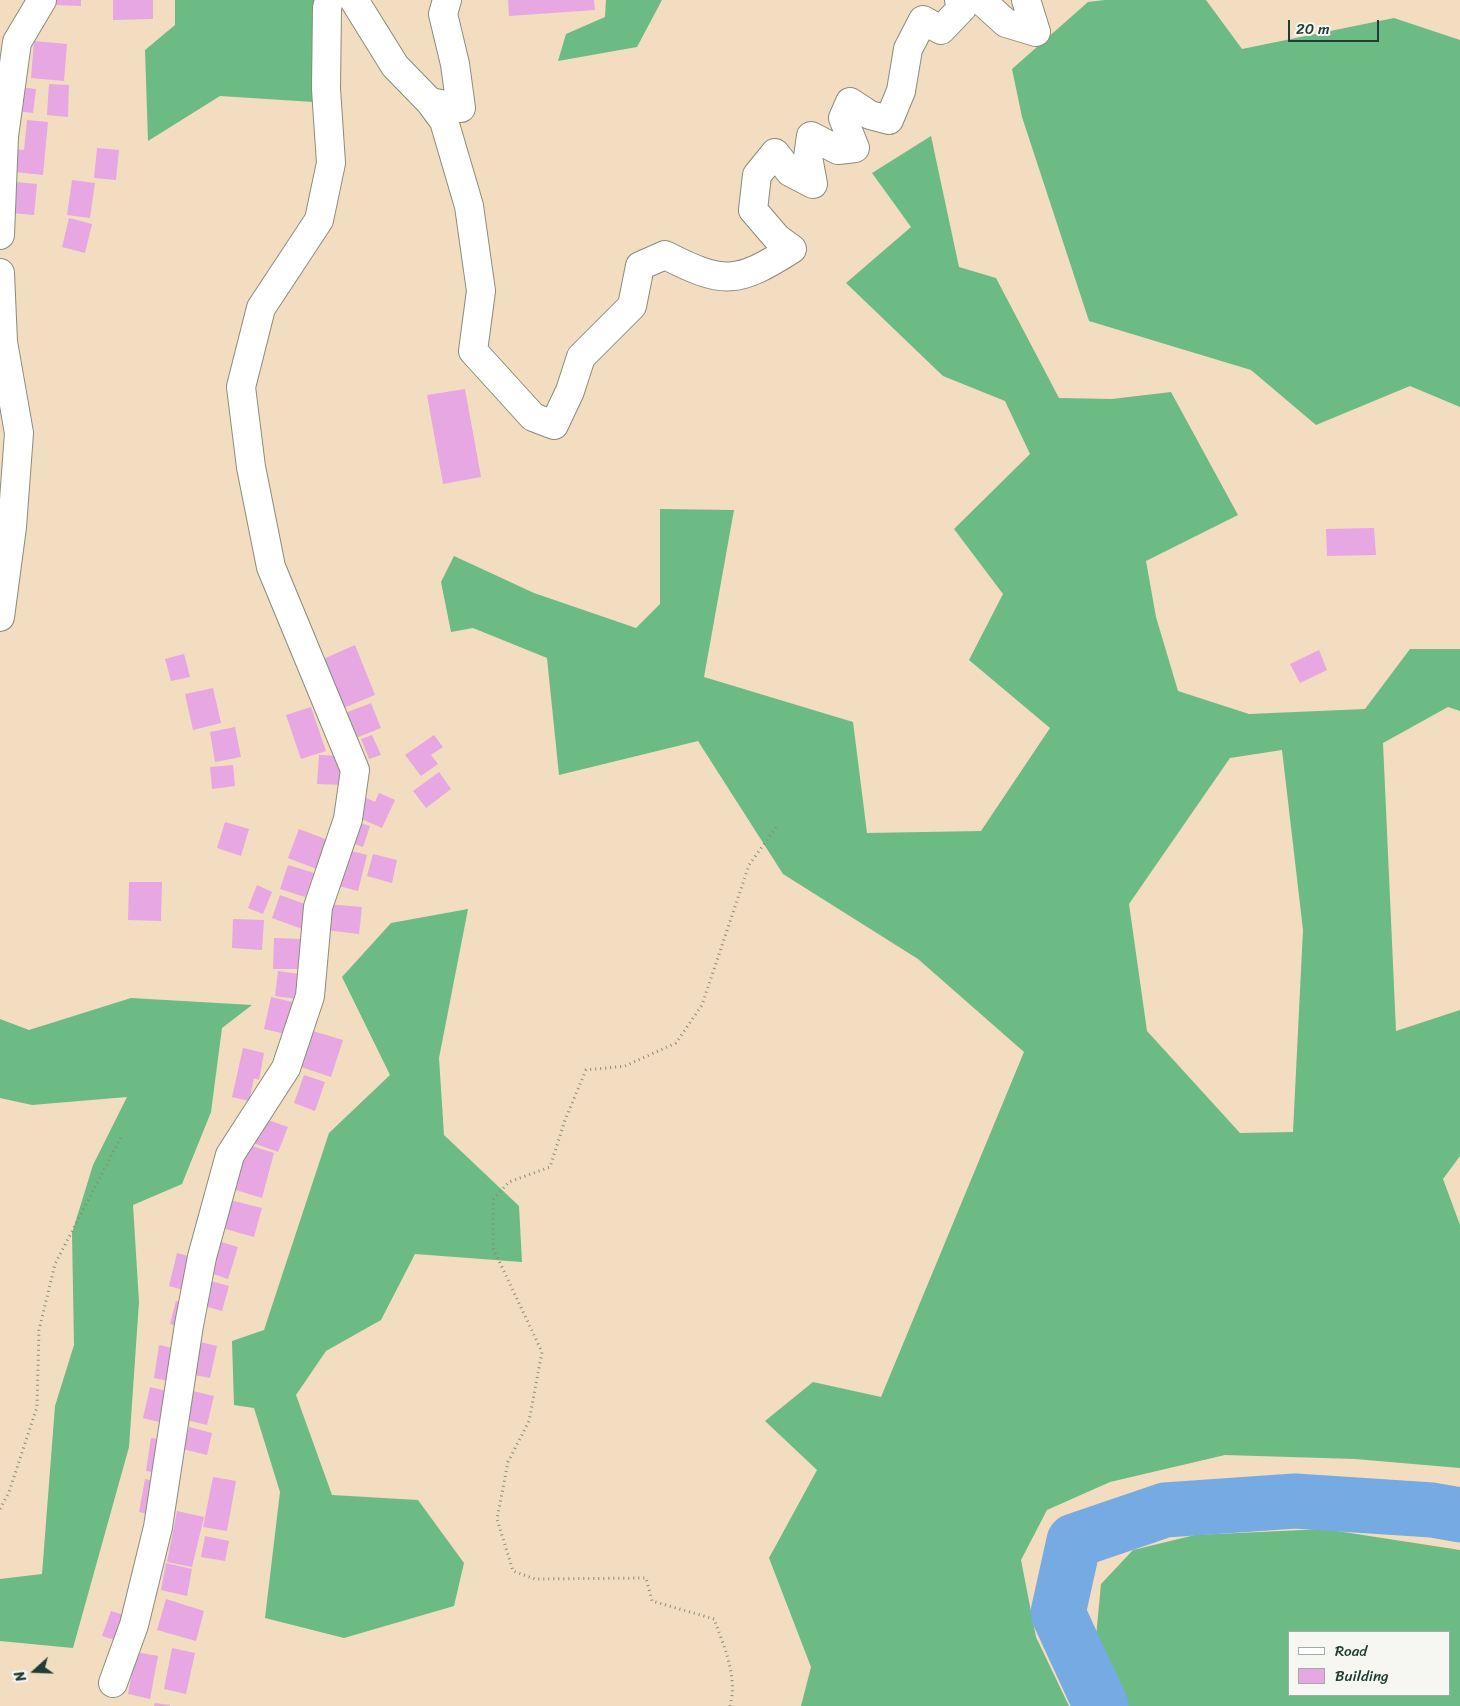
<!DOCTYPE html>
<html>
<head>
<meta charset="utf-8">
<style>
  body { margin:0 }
  #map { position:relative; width:1460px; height:1706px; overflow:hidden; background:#f2ddc0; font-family:Sriracha,sans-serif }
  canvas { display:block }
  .legend { position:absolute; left:1288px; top:1631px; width:162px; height:65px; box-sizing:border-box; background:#f6f6f2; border:1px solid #a0aca6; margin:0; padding:6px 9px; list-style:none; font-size:15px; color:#1f3d34 }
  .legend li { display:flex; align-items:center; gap:10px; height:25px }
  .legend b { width:25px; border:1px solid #a0aca6 }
  .north { position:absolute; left:10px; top:1646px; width:50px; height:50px; -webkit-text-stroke:4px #f6f6f2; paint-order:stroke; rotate:250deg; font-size:14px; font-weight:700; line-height:20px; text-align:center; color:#1f3d34 }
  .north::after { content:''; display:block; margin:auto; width:18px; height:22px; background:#1f3d34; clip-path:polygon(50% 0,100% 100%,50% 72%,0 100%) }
  .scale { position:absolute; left:1288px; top:20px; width:91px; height:22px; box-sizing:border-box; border:2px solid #1f3d34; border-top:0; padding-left:6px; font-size:15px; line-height:18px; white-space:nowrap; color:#1f3d34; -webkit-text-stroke:4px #f6f6f2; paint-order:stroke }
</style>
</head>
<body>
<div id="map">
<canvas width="1460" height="1706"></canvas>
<ul class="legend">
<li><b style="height:6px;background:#fff"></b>Road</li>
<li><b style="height:14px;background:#e6a7e3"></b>Building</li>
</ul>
<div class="north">N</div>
<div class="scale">20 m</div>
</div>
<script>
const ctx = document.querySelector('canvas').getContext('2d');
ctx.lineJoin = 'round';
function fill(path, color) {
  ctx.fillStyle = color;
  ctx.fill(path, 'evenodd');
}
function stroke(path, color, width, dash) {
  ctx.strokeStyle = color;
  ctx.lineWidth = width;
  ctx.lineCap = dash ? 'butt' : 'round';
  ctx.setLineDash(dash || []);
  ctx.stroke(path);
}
fill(new Path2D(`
  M 175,0 L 316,0 L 313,102 L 220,96 L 148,141 L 145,50 L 175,25 Z
  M 606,0 L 662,0 L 637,47 L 558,61 L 566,34 L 605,17 Z
  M 1105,0 L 1206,0 L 1242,49 L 1394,18 L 1460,40 L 1460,407 L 1410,386 L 1316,425 L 1251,370 L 1089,321 L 1022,117 L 1012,69 L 1088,2 Z
  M 931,136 L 959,267 L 996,278 L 1059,398 L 1112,399 L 1171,392 L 1238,515 L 1146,561 L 1156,617 L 1178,691 L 1249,714 L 1365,709 L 1410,649 L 1460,649 L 1460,711 L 1448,707 L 1383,743 L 1396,1031 L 1460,1010 L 1460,1156 L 1443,1179 L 1460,1225 L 1460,1468 L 1355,1459 L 1225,1455 L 1110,1482 L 1047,1510 L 1021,1560 L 1036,1637 L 1069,1706 L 801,1706 L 811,1667 L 769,1558 L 817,1470 L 765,1421 L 813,1382 L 881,1397 L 1024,1052 L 918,959 L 783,874 L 698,741 L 559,775 L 547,658 L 473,628 L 451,632 L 441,582 L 454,556 L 534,593 L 636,628 L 660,604 L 660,509 L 734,510 L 704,677 L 853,722 L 867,833 L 981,831 L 1050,728 L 969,660 L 1003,594 L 954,529 L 1030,454 L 1005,401 L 943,376 L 846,283 L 911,227 L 872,173 ZM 1282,750 L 1303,930 L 1293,1132 L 1240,1133 L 1147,1031 L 1129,904 L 1230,758 Z
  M 468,909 L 439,1058 L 444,1135 L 519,1206 L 522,1262 L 415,1254 L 381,1320 L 326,1351 L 296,1395 L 332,1495 L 418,1500 L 464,1563 L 454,1606 L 344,1638 L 265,1618 L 280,1492 L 254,1408 L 234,1405 L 232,1341 L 264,1330 L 329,1133 L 390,1075 L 342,977 L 391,923 Z
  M 131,998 L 252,1005 L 222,1028 L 211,1112 L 182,1184 L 133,1205 L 139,1302 L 129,1447 L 73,1648 L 0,1641 L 0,1579 L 42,1574 L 55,1406 L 74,1345 L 72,1233 L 93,1165 L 127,1097 L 32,1105 L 0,1098 L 0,1019 L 29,1030 Z
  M 1324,1529 L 1460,1550 L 1460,1706 L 1128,1706 L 1095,1647 L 1101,1584 L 1133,1550 L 1195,1535 ZM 1289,1632 L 1449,1632 L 1449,1695 L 1289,1695 Z`), '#6cba84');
stroke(new Path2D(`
  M 1101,1706 L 1058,1613 L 1074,1541 L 1165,1510 L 1295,1501 L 1432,1510 L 1460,1515`), '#76aae3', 55);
fill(new Path2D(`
  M 55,0 L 81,0 L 81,6 L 55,5 Z
  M 113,0 L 153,0 L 153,19 L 113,20 Z
  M 508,0 L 594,0 L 595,10 L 509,16 Z
  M 34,41 L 67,44 L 64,81 L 31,78 Z
  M 49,84 L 69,85 L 68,117 L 47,115 Z
  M 19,87 L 36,89 L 33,113 L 17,111 Z
  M 27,120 L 48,122 L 43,175 L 14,172 L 16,149 L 24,150 Z
  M 97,148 L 119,150 L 116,180 L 94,178 Z
  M 72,180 L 95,183 L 90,218 L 67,215 Z
  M 16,182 L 37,184 L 34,215 L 12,213 Z
  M 69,218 L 92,224 L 85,253 L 62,247 Z
  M 465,389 L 481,477 L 443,484 L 427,395 Z
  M 1374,528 L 1376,555 L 1327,556 L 1326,529 Z
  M 355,645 L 375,695 L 341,709 L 321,660 Z
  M 1319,650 L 1327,670 L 1300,683 L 1290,664 Z
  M 184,654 L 190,677 L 171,681 L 165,659 Z
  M 213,688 L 221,723 L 193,730 L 185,694 Z
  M 371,703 L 381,728 L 351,740 L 340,715 Z
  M 311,707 L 326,751 L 301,759 L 286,715 Z
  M 235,727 L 241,757 L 215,762 L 210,732 Z
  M 372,735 L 381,755 L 369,759 L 361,739 Z
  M 434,735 L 443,747 L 431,755 L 438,764 L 421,776 L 405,755 Z
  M 319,755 L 345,756 L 344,785 L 317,784 Z
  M 233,765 L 235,786 L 212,789 L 210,767 Z
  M 439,772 L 451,789 L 426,808 L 413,791 Z
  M 379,793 L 395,800 L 382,828 L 355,816 L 364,797 L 375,802 Z
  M 353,821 L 370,826 L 363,847 L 346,841 Z
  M 225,822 L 249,829 L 241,856 L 217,848 Z
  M 299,829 L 333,842 L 322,871 L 288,858 Z
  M 344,849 L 367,855 L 358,891 L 335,885 Z
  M 373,854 L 397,860 L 392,883 L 367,876 Z
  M 288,865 L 314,873 L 305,897 L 280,889 Z
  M 129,882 L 162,882 L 161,921 L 128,920 Z
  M 257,885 L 272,892 L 263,914 L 248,908 Z
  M 280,895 L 310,906 L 302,929 L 272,918 Z
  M 327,904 L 362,907 L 359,934 L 325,930 Z
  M 233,919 L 264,920 L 262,950 L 232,948 Z
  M 274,938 L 302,939 L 301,969 L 273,969 Z
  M 278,971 L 307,975 L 303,1000 L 275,996 Z
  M 271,997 L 301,1004 L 294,1036 L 264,1029 Z
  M 306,1029 L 343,1040 L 331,1077 L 295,1065 Z
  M 243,1048 L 264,1053 L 259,1080 L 254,1078 L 249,1101 L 232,1097 Z
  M 304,1075 L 325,1082 L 315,1111 L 294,1103 Z
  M 257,1116 L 288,1127 L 278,1152 L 248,1141 Z
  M 242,1143 L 274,1153 L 262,1198 L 229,1188 Z
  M 226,1199 L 262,1208 L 254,1237 L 218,1227 Z
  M 214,1240 L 238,1247 L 228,1279 L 205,1271 Z
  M 177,1253 L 199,1259 L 191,1292 L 169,1286 Z
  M 207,1280 L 229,1286 L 222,1311 L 201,1305 Z
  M 176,1301 L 189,1304 L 183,1328 L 170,1324 Z
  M 196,1341 L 217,1346 L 210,1378 L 189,1374 Z
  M 159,1345 L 178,1349 L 173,1382 L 154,1378 Z
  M 150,1387 L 171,1392 L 163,1423 L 143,1418 Z
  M 193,1391 L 214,1396 L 207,1425 L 186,1420 Z
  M 189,1427 L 212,1433 L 207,1455 L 183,1449 Z
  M 151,1438 L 166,1440 L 161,1473 L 146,1471 Z
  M 213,1477 L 236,1481 L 227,1531 L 203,1527 Z
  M 145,1479 L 160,1482 L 154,1515 L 139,1512 Z
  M 177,1511 L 204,1517 L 192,1567 L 167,1562 Z
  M 205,1536 L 229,1541 L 225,1561 L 201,1557 Z
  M 166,1563 L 192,1569 L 187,1596 L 161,1590 Z
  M 166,1599 L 204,1611 L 196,1641 L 157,1630 Z
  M 111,1611 L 127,1616 L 118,1641 L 102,1636 Z
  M 172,1648 L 195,1653 L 186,1694 L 164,1689 Z
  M 136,1652 L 158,1656 L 150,1699 L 128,1694 Z
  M 155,1703 L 170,1705 L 170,1706 L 154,1706 Z`), '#e6a7e3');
const minor = new Path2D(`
  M 354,0 L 395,66 L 430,102 L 461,108 L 455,64 L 443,14 L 447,0
  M 985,0 L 985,4 L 1006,23 L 1036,32 L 1026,0
  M 430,102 L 444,121 L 469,206 L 481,291 L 473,351 L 533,417 L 554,425 L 570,391 L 581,357 L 632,306 L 640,266 L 665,255 C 724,285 737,284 792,249 L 777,238 L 753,210 L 757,175 L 775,153 L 790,172 L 813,184 L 808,157 L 811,136 L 838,150 L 855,148 L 843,118 L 850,102 L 870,115 L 889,120 L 901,91 L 908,49 L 923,20 L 941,30 L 962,8 L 959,0
  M 0,235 L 4,136 L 17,42 L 42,0
  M 0,273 L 3,342 L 19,433 L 12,527 L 0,617
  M 113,1683 L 134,1625 L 158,1527 L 189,1325 L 202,1257 L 230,1155 L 286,1068 L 310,996 L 318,907 L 348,819 L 355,770 L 271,567 L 251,467 L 241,387 L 261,308 L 319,220 L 331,163 L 326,89 L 327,8 L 329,0`);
stroke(minor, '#888d7a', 30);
stroke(new Path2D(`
  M 0,1509 L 9,1492 L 37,1407 L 39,1330 L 55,1264 L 121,1137
  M 730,1706 C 738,1677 724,1646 714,1619 L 652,1601 L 646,1578 L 535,1579 L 513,1571 L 497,1519 L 508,1462 L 529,1421 L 542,1352 L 493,1248 L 493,1200 L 509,1182 L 550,1167 L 565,1120 L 586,1070 L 625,1066 L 676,1043 L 702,1005 L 749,865 L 777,826`), '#888d7a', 3, [1, 4]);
stroke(minor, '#fff', 28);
</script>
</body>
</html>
